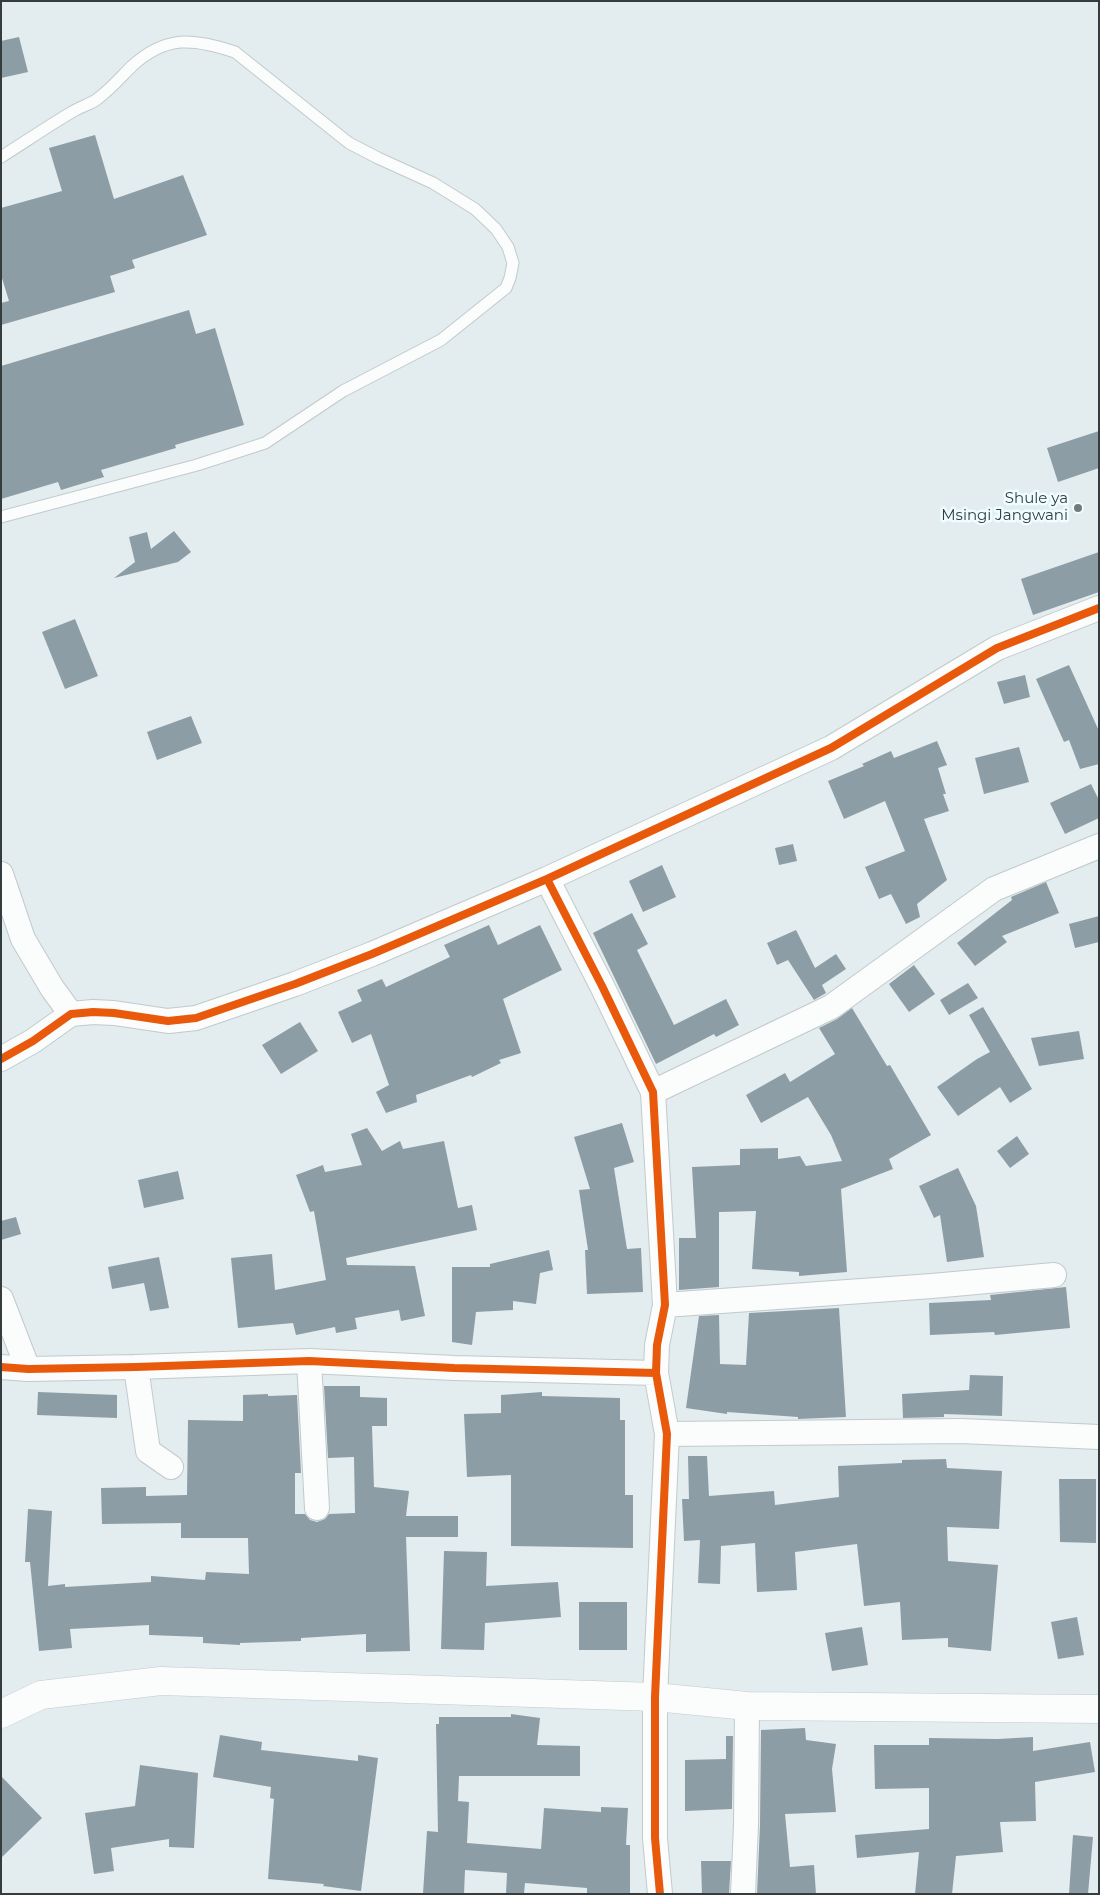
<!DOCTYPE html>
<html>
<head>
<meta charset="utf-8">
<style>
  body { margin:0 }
  #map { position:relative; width:1100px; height:1895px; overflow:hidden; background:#e3ecee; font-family:Montserrat,sans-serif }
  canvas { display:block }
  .frame { position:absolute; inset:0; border:2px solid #353c3d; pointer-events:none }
</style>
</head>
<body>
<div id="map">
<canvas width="1100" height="1895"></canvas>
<div class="frame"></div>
</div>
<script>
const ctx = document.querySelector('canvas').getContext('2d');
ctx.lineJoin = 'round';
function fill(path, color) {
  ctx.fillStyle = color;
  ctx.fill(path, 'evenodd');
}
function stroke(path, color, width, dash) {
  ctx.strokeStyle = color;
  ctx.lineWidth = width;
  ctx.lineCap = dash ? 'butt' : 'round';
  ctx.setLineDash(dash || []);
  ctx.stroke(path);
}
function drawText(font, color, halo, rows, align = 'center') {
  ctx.font = font + ' Montserrat,sans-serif';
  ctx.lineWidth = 5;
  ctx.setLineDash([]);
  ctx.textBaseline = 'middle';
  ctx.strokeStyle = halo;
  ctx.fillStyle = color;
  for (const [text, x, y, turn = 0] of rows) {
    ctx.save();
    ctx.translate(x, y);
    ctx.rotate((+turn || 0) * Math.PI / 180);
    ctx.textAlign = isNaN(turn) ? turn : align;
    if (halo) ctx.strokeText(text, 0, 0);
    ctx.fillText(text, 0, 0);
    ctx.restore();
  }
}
fill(new Path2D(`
  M 19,37 L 28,72 L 1,78 L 1,41 Z
  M 95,135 L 114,199 L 183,175 L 207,235 L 132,260 L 135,268 L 110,276 L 115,292 L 1,325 L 1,303 L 9,301 L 1,275 L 1,208 L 62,191 L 49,148 Z
  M 189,310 L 196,334 L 215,328 L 244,425 L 175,445 L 176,448 L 101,470 L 104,477 L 61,490 L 58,482 L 1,499 L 1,366 Z
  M 1099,431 L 1099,468 L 1058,482 L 1047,448 Z
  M 174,531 L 191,552 L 178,562 L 114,578 L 135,562 L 129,537 L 147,532 L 151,549 Z
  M 1099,552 L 1099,592 L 1033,615 L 1021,579 Z
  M 75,619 L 98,676 L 65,689 L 42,632 Z
  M 1069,665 L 1099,731 L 1099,764 L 1080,769 L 1069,740 L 1064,742 L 1036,679 Z
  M 1025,675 L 1030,697 L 1004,704 L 997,682 Z
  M 191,716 L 202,743 L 157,760 L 147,732 Z
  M 937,741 L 947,765 L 938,768 L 946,794 L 943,794 L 949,811 L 924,819 L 947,880 L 917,904 L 920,917 L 906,924 L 891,894 L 879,899 L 865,867 L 905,851 L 885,801 L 844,819 L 828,781 L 864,766 L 862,764 L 891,751 L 894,758 Z
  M 1019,747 L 1029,782 L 984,794 L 975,758 Z
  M 1091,784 L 1099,800 L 1099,818 L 1065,834 L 1050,803 Z
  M 793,844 L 797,861 L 779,865 L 775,848 Z
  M 662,865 L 676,897 L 643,912 L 629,881 Z
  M 1046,882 L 1059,913 L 1002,936 L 1007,942 L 975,966 L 957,943 L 1012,900 L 1011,897 Z
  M 632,913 L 648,944 L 637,950 L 674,1025 L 726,999 L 739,1025 L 716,1037 L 714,1034 L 656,1064 L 593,933 Z
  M 1099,916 L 1099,942 L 1075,948 L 1069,924 Z
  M 489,925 L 498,945 L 540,925 L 562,970 L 503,999 L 521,1053 L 499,1060 L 501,1063 L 472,1077 L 471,1075 L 416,1095 L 417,1102 L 386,1113 L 376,1092 L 389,1085 L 371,1034 L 352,1043 L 338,1012 L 362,1001 L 357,990 L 382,979 L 386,987 L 450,957 L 444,945 Z
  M 796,930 L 815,968 L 836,954 L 846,969 L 822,985 L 826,993 L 814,1000 L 788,960 L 777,965 L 767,943 Z
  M 914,965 L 935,994 L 909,1012 L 889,984 Z
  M 968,983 L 978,998 L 949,1015 L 940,1000 Z
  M 983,1007 L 1032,1089 L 1010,1103 L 1000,1087 L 958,1116 L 937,1087 L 977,1059 L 990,1052 L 969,1015 Z
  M 852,1008 L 887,1066 L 890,1065 L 931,1135 L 889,1159 L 893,1169 L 841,1189 L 847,1272 L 799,1276 L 799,1272 L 752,1269 L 756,1211 L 719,1212 L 719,1287 L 679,1290 L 679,1238 L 696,1238 L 692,1167 L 740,1165 L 740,1149 L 778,1148 L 778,1159 L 800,1156 L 806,1166 L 842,1161 L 831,1135 L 808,1097 L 761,1123 L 746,1095 L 785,1073 L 790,1082 L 835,1054 L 819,1028 L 837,1019 Z
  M 300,1022 L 318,1051 L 281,1074 L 262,1045 Z
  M 1079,1031 L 1084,1059 L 1039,1066 L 1031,1038 Z
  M 622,1123 L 634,1162 L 614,1168 L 627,1249 L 641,1248 L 643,1292 L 587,1294 L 585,1250 L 588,1250 L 579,1190 L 590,1189 L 574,1137 Z
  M 367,1128 L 382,1151 L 400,1141 L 403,1149 L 444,1141 L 458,1208 L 472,1205 L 477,1230 L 346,1258 L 347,1265 L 415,1266 L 425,1316 L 401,1321 L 399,1310 L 355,1318 L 357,1329 L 336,1333 L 335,1327 L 296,1335 L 293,1323 L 238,1328 L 231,1258 L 272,1254 L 275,1290 L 326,1280 L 314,1211 L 310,1212 L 296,1175 L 323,1165 L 325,1172 L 362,1165 L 351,1134 Z
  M 1017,1136 L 1029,1154 L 1010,1168 L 997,1151 Z
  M 958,1168 L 976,1206 L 984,1257 L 947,1262 L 940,1215 L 934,1218 L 919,1186 Z
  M 178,1171 L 184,1199 L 144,1208 L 138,1180 Z
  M 16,1217 L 21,1234 L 1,1240 L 1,1221 Z
  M 549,1250 L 553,1270 L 540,1273 L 536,1304 L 513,1301 L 513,1310 L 476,1312 L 472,1345 L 452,1342 L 452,1267 L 490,1267 L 490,1264 Z
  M 159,1257 L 169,1308 L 150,1311 L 144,1283 L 112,1289 L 108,1267 Z
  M 1066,1287 L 1070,1328 L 995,1335 L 994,1332 L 930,1335 L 929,1303 L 991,1300 L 990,1295 Z
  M 839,1308 L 846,1417 L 798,1419 L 798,1417 L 727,1412 L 727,1414 L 686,1408 L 699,1316 L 719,1315 L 720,1364 L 746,1365 L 749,1313 Z
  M 970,1375 L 1003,1376 L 1002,1416 L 944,1414 L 944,1417 L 903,1418 L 902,1394 L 969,1390 Z
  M 324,1386 L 360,1386 L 360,1397 L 387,1398 L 387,1426 L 372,1426 L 374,1487 L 409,1491 L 406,1516 L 458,1516 L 458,1537 L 406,1537 L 410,1651 L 366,1652 L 366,1634 L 301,1638 L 301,1641 L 240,1643 L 240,1645 L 203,1643 L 203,1637 L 149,1635 L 149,1625 L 70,1629 L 72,1648 L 39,1651 L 30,1562 L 25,1562 L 28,1509 L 52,1511 L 48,1586 L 65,1584 L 65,1587 L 151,1582 L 151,1576 L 205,1580 L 206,1572 L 249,1574 L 248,1538 L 181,1538 L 181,1523 L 102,1524 L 101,1488 L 146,1487 L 146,1496 L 187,1495 L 188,1420 L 243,1421 L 243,1395 L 268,1394 L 268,1396 L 297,1395 L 301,1473 L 295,1473 L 295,1514 L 305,1514 L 310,1520 L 317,1522 L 325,1519 L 329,1514 L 355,1513 L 354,1457 L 328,1458 Z
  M 38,1392 L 117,1395 L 117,1418 L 37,1415 Z
  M 542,1392 L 542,1396 L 620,1398 L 620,1420 L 625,1420 L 625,1495 L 633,1495 L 633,1548 L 511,1546 L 511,1475 L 467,1477 L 464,1414 L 501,1413 L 501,1395 Z
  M 688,1456 L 707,1456 L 709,1496 L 774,1491 L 775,1505 L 839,1497 L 838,1466 L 902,1463 L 902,1460 L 946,1459 L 947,1468 L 1002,1471 L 999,1529 L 947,1527 L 948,1561 L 998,1565 L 991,1651 L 948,1647 L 948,1638 L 902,1640 L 900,1602 L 864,1606 L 857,1544 L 795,1552 L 797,1590 L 757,1592 L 755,1543 L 721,1546 L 720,1584 L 698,1583 L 700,1540 L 684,1541 L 682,1499 L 689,1499 Z
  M 1059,1479 L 1096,1479 L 1096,1543 L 1060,1542 Z
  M 444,1551 L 487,1552 L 486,1586 L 558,1582 L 561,1617 L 485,1623 L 484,1650 L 441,1649 Z
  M 579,1602 L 627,1602 L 627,1650 L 579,1650 Z
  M 1077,1617 L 1084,1655 L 1058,1659 L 1051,1622 Z
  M 862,1627 L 868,1665 L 832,1671 L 825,1633 Z
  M 511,1714 L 540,1718 L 537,1745 L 580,1746 L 580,1776 L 459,1776 L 458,1801 L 469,1802 L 467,1843 L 541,1849 L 544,1808 L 601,1812 L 601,1807 L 628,1808 L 626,1845 L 630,1845 L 630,1894 L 587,1894 L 587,1888 L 525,1883 L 524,1894 L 506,1894 L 507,1873 L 465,1870 L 464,1894 L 423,1894 L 427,1831 L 438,1832 L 436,1724 L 439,1724 L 439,1717 L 511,1717 Z
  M 805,1728 L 806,1740 L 836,1744 L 832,1769 L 836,1812 L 785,1814 L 790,1867 L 814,1865 L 816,1894 L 757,1894 L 760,1825 L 761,1730 Z
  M 220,1735 L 262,1742 L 261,1750 L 358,1761 L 358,1755 L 378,1758 L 361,1891 L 323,1886 L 324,1884 L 268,1879 L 274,1799 L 270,1798 L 271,1787 L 213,1777 Z
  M 726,1736 L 733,1736 L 732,1809 L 685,1811 L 685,1760 L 726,1759 Z
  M 1033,1737 L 1033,1751 L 1090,1742 L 1095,1772 L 1035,1782 L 1036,1821 L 1000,1822 L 1003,1852 L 956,1856 L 952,1894 L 915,1894 L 919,1852 L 857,1858 L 855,1835 L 929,1829 L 929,1788 L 875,1789 L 874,1745 L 929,1745 L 929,1738 L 998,1739 Z
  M 140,1765 L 198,1773 L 194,1848 L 169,1847 L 169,1839 L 111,1848 L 114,1871 L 94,1874 L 85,1813 L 135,1806 Z
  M 1,1776 L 42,1818 L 1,1858 Z
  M 1073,1835 L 1093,1837 L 1088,1894 L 1069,1894 Z
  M 701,1861 L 731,1861 L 729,1894 L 702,1894 Z`), '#8d9da5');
const lane = new Path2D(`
  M 1,157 C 25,142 48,126 72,112 C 80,107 88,105 96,100 C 110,90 120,78 132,66 C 166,35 193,38 235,52 L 349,143 L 378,158 L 433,183 L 475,209 L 496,229 L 508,247 L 513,263 L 510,278 L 506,288 L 441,340 L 343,391 L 265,443 L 197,465 L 1,517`);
const street = new Path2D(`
  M 1,874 L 23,939 L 52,988 L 71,1014
  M 547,879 L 602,986 L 653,1092 L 665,1305 L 657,1345 L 656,1373 L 667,1434 L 655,1697 L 655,1838 L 660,1894
  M 1,1059 L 33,1041 L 71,1014 L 93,1012 L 114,1013 L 168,1021 L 196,1018 L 295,984 L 372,954 L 547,879 L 831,748 L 997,648 L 1099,608
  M 653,1092 L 831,1007 L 994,889 L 1099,846
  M 1,1299 L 28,1369
  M 665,1305 L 932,1286 L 1054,1275
  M 309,1361 L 317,1508
  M 1,1367 L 28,1369 L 136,1367 L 309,1361 L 454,1368 L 656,1373
  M 136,1367 L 148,1451 L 171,1467
  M 667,1434 L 961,1431 L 1099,1437
  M 743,1894 L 746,1825 L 747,1706`);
const secondary = new Path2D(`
  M 1,1714 L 41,1695 L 161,1681 L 655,1697 L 747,1706 L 1099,1709`);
stroke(lane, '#c2cacb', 13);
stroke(street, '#c2cacb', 26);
stroke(secondary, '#c2cacb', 29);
stroke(lane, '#fbfcfc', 11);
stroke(street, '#fbfcfc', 24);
stroke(secondary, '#fbfcfc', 28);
stroke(new Path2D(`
  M 547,879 L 602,986 L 653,1092 L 665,1305 L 657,1345 L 656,1373 L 667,1434 L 655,1697 L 655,1838 L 660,1894
  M 1,1059 L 33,1041 L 71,1014 L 93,1012 L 114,1013 L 168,1021 L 196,1018 L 295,984 L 372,954 L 547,879 L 831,748 L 997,648 L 1099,608
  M 1,1367 L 28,1369 L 136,1367 L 309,1361 L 454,1368 L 656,1373`), '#e8590c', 8);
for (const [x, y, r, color] of [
  [1078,508,5,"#727a7b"]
]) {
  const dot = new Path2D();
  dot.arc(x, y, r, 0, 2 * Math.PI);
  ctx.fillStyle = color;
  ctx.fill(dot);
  stroke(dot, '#eefdff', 2);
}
drawText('15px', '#353c3d', '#eefdff', [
  ["Shule ya",1068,499],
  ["Msingi Jangwani",1068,516]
], 'right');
</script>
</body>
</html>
